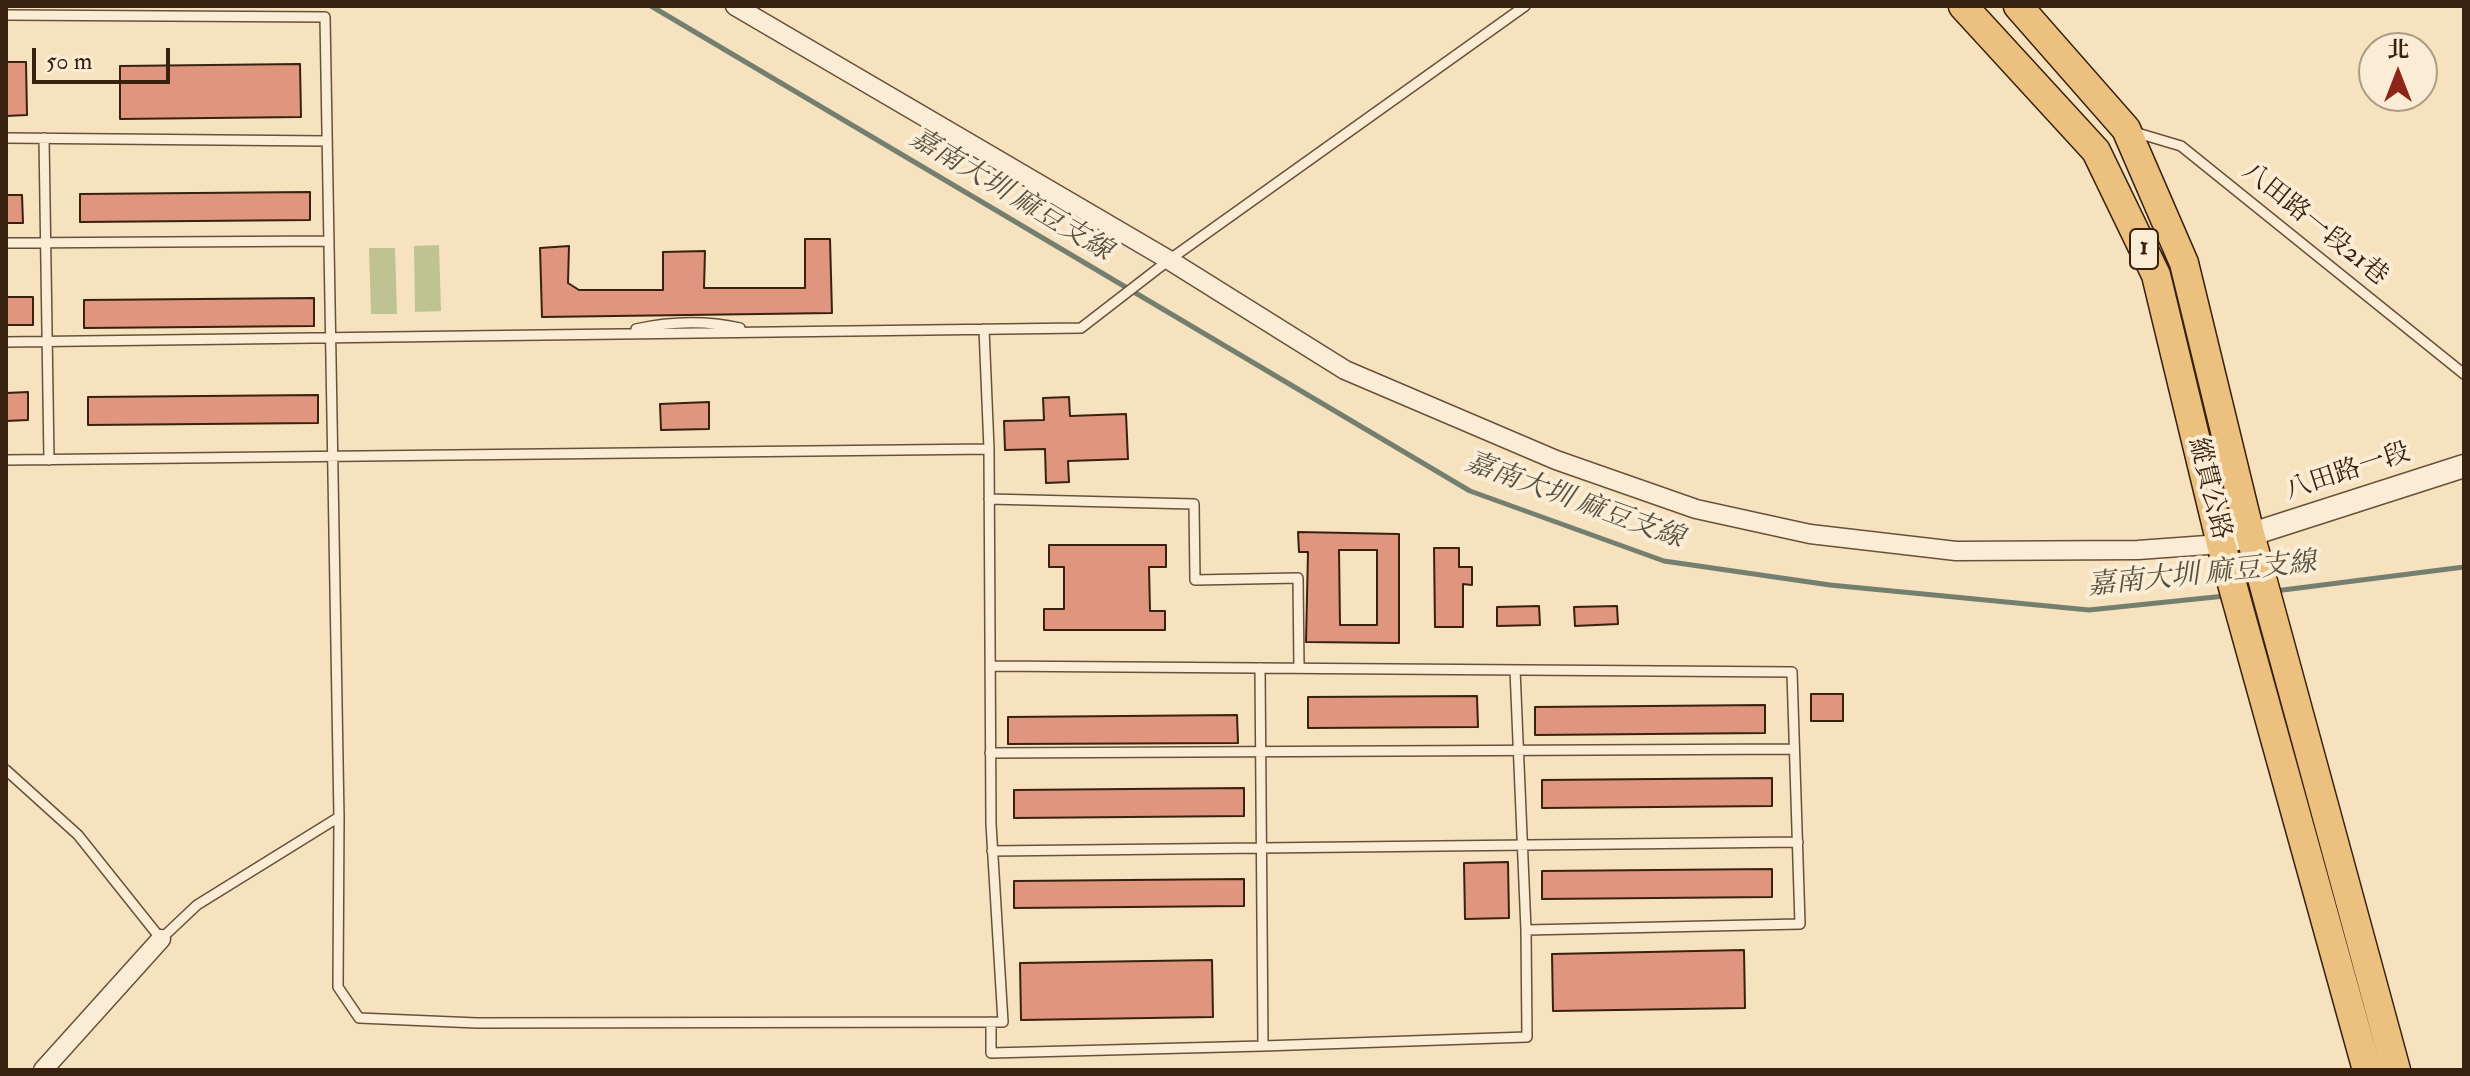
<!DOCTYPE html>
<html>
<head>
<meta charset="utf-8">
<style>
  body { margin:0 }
  #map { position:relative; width:2470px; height:1076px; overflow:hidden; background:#f7e2bf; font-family:"IM FELL Double Pica","Noto Serif TC",serif }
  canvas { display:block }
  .frame { position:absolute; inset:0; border:8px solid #38210e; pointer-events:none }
  .north { position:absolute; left:2358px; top:32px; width:80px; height:80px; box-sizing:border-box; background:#faecd5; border:2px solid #ac9b85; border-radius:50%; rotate:0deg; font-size:22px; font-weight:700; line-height:32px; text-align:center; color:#38210e }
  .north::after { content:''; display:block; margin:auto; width:28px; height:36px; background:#8f2418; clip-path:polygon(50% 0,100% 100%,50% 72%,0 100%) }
  .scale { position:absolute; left:32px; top:48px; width:138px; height:36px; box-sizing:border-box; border:4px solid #38210e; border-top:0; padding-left:10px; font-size:24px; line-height:28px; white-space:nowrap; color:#38210e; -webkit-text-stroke:6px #faecd5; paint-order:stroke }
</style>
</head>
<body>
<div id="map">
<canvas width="2470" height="1076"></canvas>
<div class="frame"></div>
<div class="north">北</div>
<div class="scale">50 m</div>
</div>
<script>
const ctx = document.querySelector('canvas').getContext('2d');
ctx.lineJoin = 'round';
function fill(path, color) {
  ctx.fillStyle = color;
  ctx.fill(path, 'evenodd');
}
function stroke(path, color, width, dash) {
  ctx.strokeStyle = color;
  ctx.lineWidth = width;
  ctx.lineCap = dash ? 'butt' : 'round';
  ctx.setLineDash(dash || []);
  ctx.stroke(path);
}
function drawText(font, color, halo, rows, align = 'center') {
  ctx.font = font + ' "IM FELL Double Pica","Noto Serif TC",serif';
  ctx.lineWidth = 8;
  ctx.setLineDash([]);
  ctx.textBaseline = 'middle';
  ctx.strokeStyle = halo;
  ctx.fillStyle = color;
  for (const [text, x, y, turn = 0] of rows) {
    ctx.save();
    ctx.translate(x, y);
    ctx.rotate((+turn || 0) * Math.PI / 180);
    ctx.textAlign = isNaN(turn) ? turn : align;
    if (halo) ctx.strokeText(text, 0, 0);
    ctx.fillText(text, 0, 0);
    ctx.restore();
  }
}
fill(new Path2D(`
  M 439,245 L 441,311 L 415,312 L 414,246 Z
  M 369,248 L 395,248 L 397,314 L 371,314 Z`), '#bec391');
stroke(new Path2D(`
  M 651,6 L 1470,491 L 1664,561 L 1830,585 L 2089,610 L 2225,596
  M 2275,591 L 2464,567`), '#757f6f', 5);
const building = new Path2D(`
  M 6,62 L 26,62 L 27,115 L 6,116 Z
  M 300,64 L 301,117 L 120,119 L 120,66 Z
  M 310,192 L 310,220 L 80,222 L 80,194 Z
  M 6,195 L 22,195 L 23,223 L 6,223 Z
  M 805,239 L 830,239 L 832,313 L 542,317 L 540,248 L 569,246 L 568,283 L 579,290 L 663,290 L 663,252 L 705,251 L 704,288 L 805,288 Z
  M 6,297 L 33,297 L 33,325 L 6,325 Z
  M 314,298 L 314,326 L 84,328 L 84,300 Z
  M 28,392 L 28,420 L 6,421 L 6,393 Z
  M 318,395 L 318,423 L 88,425 L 88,397 Z
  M 1069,397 L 1070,416 L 1126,414 L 1128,459 L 1068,461 L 1069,482 L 1046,483 L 1045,449 L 1005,450 L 1004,421 L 1044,420 L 1043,398 Z
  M 709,402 L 709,429 L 661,430 L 660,404 Z
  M 1298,532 L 1399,534 L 1399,643 L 1306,642 L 1308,552 L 1299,552 ZM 1339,550 L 1377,550 L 1377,625 L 1340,625 Z
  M 1049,545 L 1166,545 L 1166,567 L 1149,567 L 1150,611 L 1165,611 L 1165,630 L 1044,630 L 1044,609 L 1064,609 L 1064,567 L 1049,567 Z
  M 1434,548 L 1459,548 L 1459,567 L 1472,567 L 1472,585 L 1463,584 L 1463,627 L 1435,627 Z
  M 1539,606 L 1540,625 L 1497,626 L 1497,607 Z
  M 1617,606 L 1618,624 L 1575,626 L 1574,607 Z
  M 1811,694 L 1843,694 L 1843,721 L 1811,721 Z
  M 1477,696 L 1478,727 L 1308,728 L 1308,697 Z
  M 1765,705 L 1765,733 L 1535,735 L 1535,707 Z
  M 1237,715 L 1238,743 L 1008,744 L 1008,717 Z
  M 1772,778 L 1772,806 L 1542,808 L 1542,780 Z
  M 1244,788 L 1244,816 L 1014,818 L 1014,790 Z
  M 1508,862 L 1509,918 L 1465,919 L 1464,863 Z
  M 1772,869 L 1772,897 L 1542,899 L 1542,871 Z
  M 1244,879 L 1244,906 L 1014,908 L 1014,881 Z
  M 1744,950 L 1745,1008 L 1553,1011 L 1552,954 Z
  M 1212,960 L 1213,1017 L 1021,1020 L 1020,963 Z`);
fill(building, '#e0957e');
stroke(building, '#38210e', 2);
const service = new Path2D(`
  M 6,15 L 325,17 L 339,817 L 338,987 L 359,1018 L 477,1023 L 1003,1022 L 991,824 L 989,449 L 984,329
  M 2134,132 L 2181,146 L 2464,374
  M 6,138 L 325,141
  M 44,138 L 49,460
  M 6,243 L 328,241
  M 636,329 C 672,321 704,320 740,328
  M 6,342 L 1081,328 L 1169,260 L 1525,6
  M 6,460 L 989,449
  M 989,499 L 1194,504 L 1195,580 L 1298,578 L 1299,668
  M 990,666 L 1792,672 L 1800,924 L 1526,930 L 1515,670
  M 990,753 L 1794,749
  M 6,770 L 78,835 L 161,939 L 197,905 L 339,817
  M 992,851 L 1798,842
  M 991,1022 L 991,1053 L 1263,1046 L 1260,668
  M 1263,1046 L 1527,1037 L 1526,930`);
const minor = new Path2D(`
  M 735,6 L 1169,260 L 1345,370 L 1556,460 L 1696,509 L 1810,534 L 1956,551 L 2138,550 L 2221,544
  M 43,1070 L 161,939`);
const tertiary = new Path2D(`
  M 2221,544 L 2464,466`);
const primary = new Path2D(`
  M 1963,6 L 2096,151 L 2156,275 L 2221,544 L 2367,1070
  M 2018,6 L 2126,129 L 2184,263 L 2250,534 L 2396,1070`);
stroke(service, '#68513a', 12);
stroke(minor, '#68513a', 21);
stroke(tertiary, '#68513a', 25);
stroke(primary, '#38210e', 31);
stroke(service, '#faecd5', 9);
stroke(minor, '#faecd5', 18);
stroke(tertiary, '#faecd5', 22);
stroke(primary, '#ecc180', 28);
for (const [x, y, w] of [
  [2144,249,28]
]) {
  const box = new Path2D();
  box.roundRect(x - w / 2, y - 20, w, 40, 6);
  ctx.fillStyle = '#faecd5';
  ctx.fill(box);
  stroke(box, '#38210e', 2);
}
drawText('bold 24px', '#38210e', null, [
  ["1",2144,249]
]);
drawText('26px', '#38210e', '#faecd5', [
  ["八田路一段21巷",2314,225,39],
  ["八田路一段",2348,473,-18],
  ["縱貫公路",2208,489,76]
]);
drawText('italic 28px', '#56503e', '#faecd5', [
  ["嘉南大圳 麻豆支線",1010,196,31],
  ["嘉南大圳 麻豆支線",1574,502,20],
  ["嘉南大圳 麻豆支線",2202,576,-6]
]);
</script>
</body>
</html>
